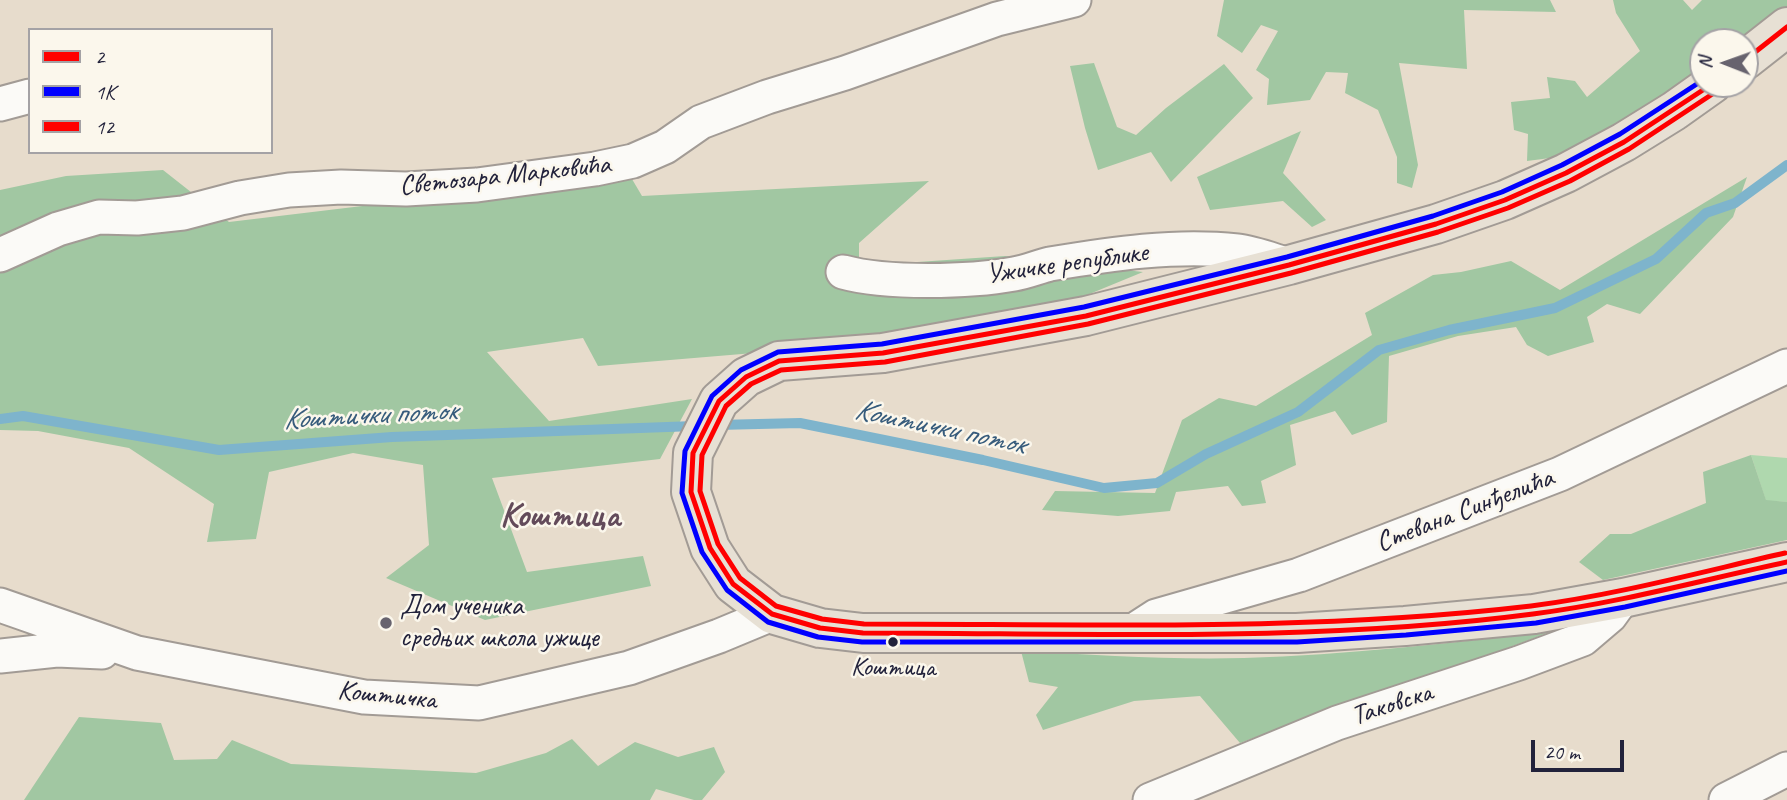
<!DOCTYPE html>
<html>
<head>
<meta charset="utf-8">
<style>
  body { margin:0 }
  #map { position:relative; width:1787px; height:800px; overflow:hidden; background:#e7dccc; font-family:Caveat,sans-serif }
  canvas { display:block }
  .legend { position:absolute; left:28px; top:28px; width:245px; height:126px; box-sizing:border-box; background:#fbf7ec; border:2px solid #a4a2a5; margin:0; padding:9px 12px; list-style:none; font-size:21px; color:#22223b }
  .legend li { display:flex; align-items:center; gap:14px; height:35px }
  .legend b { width:35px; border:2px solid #a4a2a5 }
  .north { position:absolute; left:1689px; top:28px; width:70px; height:70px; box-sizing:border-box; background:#fbf7ec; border:2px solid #a4a2a5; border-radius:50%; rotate:271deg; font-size:19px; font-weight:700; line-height:28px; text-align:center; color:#22223b }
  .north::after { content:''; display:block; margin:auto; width:24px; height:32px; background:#67636e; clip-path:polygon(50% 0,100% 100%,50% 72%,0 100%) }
  .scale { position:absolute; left:1531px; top:740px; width:93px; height:32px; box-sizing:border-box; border:4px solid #22223b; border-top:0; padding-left:9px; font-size:21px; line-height:24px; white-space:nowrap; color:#22223b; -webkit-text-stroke:5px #fbf7ec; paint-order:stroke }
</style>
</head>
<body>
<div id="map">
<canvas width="1787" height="800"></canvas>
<ul class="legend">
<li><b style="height:9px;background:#f00"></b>2</li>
<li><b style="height:9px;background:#00f"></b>1K</li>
<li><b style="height:9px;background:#f00"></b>12</li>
</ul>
<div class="north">N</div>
<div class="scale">20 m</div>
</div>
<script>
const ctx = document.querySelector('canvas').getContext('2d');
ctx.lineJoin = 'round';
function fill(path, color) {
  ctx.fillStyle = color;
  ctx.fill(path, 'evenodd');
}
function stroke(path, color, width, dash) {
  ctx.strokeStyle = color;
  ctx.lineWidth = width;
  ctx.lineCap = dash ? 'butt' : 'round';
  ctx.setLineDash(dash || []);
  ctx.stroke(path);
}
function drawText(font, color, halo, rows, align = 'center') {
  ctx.font = font + ' Caveat,sans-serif';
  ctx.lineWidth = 5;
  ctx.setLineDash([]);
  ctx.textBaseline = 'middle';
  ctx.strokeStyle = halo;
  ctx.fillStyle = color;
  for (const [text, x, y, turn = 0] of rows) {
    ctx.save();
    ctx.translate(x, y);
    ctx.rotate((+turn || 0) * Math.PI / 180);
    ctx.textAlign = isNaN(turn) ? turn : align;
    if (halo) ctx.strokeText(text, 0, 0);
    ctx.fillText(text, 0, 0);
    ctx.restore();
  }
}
fill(new Path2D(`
  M 1751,455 L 1787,458 L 1787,502 L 1766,501 Z`), '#afd8ae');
fill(new Path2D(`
  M 1224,0 L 1550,0 L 1556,12 L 1464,10 L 1467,69 L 1399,63 L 1418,165 L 1412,188 L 1397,183 L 1397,157 L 1378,110 L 1345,93 L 1348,73 L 1326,72 L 1310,100 L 1267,105 L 1269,79 L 1256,70 L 1278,31 L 1261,25 L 1242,53 L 1217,36 Z
  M 1613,0 L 1683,0 L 1692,10 L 1702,0 L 1787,0 L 1787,10 L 1745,42 L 1703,42 L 1703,76 L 1683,90 L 1558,157 L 1527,161 L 1528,134 L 1514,130 L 1511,102 L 1550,98 L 1547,77 L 1575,81 L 1587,97 L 1640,51 L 1616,13 Z
  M 1094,63 L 1117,127 L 1136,135 L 1166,108 L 1224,64 L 1253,98 L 1171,182 L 1151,152 L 1098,170 L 1085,128 L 1070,66 Z
  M 1301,131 L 1283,173 L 1326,220 L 1312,227 L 1283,201 L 1210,210 L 1197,177 Z
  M 163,170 L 229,222 L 629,174 L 642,196 L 929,181 L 859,243 L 859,266 L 1005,256 L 1143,272 L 1053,309 L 862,344 L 598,366 L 583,338 L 487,352 L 549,421 L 692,399 L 660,459 L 492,478 L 527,572 L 643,556 L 651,586 L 485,620 L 386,578 L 429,545 L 423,465 L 353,453 L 269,472 L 256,539 L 207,542 L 214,504 L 129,448 L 38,431 L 0,430 L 0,190 L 66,176 Z
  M 1747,177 L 1733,217 L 1640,314 L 1607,304 L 1587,317 L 1594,342 L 1548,356 L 1527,345 L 1516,327 L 1458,336 L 1389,356 L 1387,422 L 1352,435 L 1335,411 L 1290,425 L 1296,465 L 1261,481 L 1266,503 L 1242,506 L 1228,486 L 1176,492 L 1170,511 L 1118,516 L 1042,510 L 1055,491 L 1155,493 L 1182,420 L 1219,398 L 1256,406 L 1372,335 L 1365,313 L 1433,275 L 1461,272 L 1511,261 L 1560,290 Z
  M 1751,455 L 1766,500 L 1787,502 L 1787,540 L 1603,580 L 1579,562 L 1610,534 L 1631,534 L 1706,503 L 1703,472 Z
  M 1550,632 L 1481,658 L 1346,703 L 1240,743 L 1200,696 L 1134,701 L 1043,730 L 1036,715 L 1058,687 L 1029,682 L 1021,651 C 1095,655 1170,660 1244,658 C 1347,655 1448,643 1550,632 Z
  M 79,717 L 161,723 L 174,760 L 217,759 L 232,740 L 291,764 L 476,773 L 546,753 L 572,739 L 598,766 L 635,742 L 678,757 L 714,747 L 725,772 L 702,800 L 694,800 L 656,789 L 650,800 L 24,800 Z`), '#a1c7a2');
stroke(new Path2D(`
  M 0,419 L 23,416 L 219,450 L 392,437 L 695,426
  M 717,425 L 800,423 L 983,460 L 1104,488 L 1157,483 L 1206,454 L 1298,412 L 1379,350 L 1449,330 L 1555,308 L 1656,259 L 1706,213 L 1735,203 L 1787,165`), '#7eb4cc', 10);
const street = new Path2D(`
  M 0,104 L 30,96
  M 0,255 L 58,229 L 99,217 L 137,218 L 183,213 L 240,198 L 289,190 L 341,187 L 406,189 L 477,185 L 595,169 L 633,161 L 665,147 L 701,122 L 767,97 L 845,73 L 997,19 L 1074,0
  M 843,272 C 886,284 970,282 1014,274 C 1026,272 1038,267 1050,264 C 1111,254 1176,244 1237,251 C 1254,253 1272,260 1289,265
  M 0,605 L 137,653 L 364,697 L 479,703 L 629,668 L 719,636 L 772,614
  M 1138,632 L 1139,627 L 1156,616 L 1299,575 L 1560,474 L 1787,366
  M 0,656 L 57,650 L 102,652
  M 1150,800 L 1337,723 L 1519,663 L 1583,639 L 1610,616 L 1623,598
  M 1726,800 L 1787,769`);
const primary = new Path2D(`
  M 1745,60 L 1787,27
  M 1712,84 L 1674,111 L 1624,142 L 1566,173 L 1505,200 L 1436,224 L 1289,265 L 1086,316 L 883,353 L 779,361 L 746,377 L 719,401 L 693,453 L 691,492 L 710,548 L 733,584 L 772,614 L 820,628 L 863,633 L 1297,633 L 1405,626 L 1534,614 L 1623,598 L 1787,562`);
stroke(street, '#a29b95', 37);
stroke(primary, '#a29b95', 42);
stroke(street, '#fbfaf7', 33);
stroke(primary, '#e7e0d4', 38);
stroke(new Path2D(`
  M 1745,60 L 1787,27
  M 1712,84 L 1624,142 L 1566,173 L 1505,200 L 1436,224 L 1289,265 L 1086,316 L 883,353 L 779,361 L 746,377 L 719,401 L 693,453 L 691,492 L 710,548 L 733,584 L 772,614 L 820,628 L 863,633 C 1086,633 1312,643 1533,614 C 1619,603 1703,580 1787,562`), '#f00', 5);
stroke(new Path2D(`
  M 1703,80 L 1620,134 L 1562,165 L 1502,192 L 1433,216 L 1287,257 L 1084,307 L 882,344 L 778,352 L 741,370 L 712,396 L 685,451 L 682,493 L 702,552 L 727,590 L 768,622 L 818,637 L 862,642 L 1297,642 L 1406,635 L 1536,623 L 1625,607 L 1787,571`), '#00f', 5);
stroke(new Path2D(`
  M 1717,91 L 1629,149 L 1570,181 L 1508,208 L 1438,232 L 1291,273 L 1088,324 L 885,362 L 781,370 L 751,384 L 726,406 L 702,455 L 700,491 L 718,544 L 740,578 L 776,606 L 822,619 L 864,624 C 1086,624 1309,632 1531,606 C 1616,595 1701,572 1785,553`), '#f00', 5);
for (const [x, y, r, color] of [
  [386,623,7,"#67636e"],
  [893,642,6,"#22223b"]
]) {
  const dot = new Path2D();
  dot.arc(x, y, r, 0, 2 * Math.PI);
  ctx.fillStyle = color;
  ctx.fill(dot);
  stroke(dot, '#fbf7ec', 2.5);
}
drawText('26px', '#22223b', '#fbf7ec', [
  ["Коштица",893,668]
]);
drawText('28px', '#22223b', '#fbf7ec', [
  ["Светозара Марковића",505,176,-6],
  ["Ужичке републике",1067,264,-8],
  ["Стевана Синђелића",1465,511,-21],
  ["Коштичка",387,696,6],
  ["Таковска",1392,705,-18]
]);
drawText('28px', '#22223b', '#fbf7ec', [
  ["Дом ученика",400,607],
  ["средњих школа ужице",400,639]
], 'left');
drawText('italic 30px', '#375c7c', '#fbf7ec', [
  ["Коштички поток",370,416,-3],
  ["Коштички поток",940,428,12]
]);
drawText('bold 35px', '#634b5a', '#fbf7ec', [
  ["Коштица",560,517]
]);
</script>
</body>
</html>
